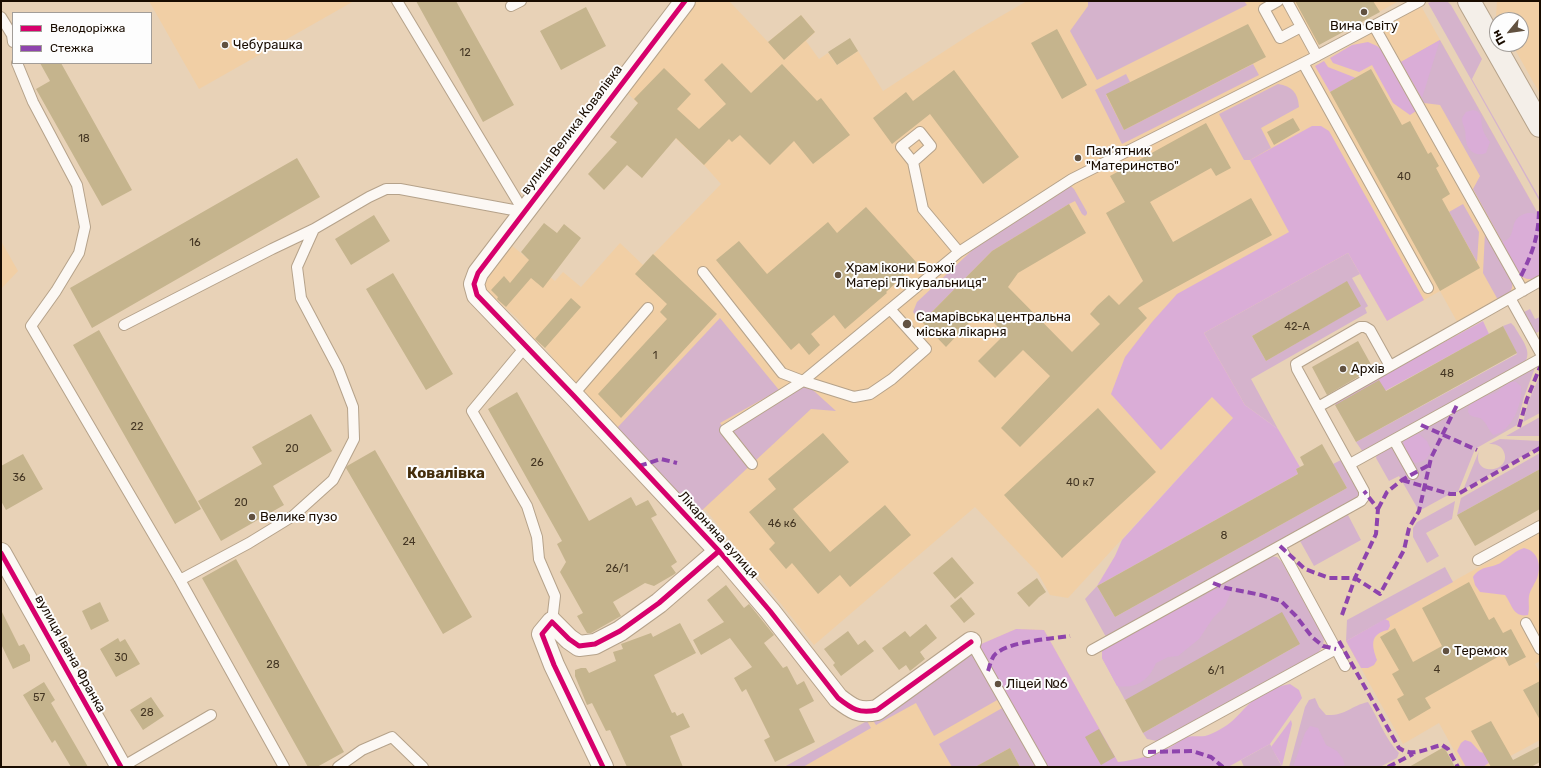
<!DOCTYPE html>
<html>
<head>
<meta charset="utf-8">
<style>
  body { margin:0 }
  #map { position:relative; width:1541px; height:768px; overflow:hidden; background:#e8d2b7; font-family:Rubik,sans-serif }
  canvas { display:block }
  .frame { position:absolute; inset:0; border:2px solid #190c00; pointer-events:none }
  .legend { position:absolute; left:12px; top:12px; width:140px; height:52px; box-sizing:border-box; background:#fdfdfd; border:1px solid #a29d98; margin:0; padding:5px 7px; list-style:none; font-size:12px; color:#190c00 }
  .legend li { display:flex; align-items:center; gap:8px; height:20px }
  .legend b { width:20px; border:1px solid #a29d98 }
  .north { position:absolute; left:1489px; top:12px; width:40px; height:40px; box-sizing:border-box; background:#fdfdfd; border:1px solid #a29d98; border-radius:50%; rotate:241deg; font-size:11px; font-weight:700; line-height:16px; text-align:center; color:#190c00 }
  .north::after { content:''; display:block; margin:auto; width:14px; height:18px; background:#615140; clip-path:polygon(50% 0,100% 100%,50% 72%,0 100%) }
</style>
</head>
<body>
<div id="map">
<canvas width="1541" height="768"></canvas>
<div class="frame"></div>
<ul class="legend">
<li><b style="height:5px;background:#d6006c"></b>Велодоріжка</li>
<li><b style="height:5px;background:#8e44ad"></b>Стежка</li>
</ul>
<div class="north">Пн</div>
</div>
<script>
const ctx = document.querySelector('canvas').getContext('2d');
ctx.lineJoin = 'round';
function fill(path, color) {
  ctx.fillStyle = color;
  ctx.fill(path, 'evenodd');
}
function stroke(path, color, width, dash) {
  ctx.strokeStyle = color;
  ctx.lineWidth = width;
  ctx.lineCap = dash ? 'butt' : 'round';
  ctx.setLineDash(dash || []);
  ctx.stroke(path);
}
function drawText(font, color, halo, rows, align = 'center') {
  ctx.font = font + ' Rubik,sans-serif';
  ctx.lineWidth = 4;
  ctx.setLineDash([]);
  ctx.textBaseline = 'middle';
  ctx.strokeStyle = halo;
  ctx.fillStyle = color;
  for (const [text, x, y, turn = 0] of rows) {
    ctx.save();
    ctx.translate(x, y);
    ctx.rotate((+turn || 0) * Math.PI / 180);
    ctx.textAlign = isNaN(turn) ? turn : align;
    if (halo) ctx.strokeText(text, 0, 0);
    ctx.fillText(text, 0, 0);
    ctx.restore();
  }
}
fill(new Path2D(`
  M 149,1 L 354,1 L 199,89 Z
  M 694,1 L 729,1 L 768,42 L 801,15 L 815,32 L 806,41 L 819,59 L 828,53 L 837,65 L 858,51 L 883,91 L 977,30 L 1027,1 L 1399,1 L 1307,51 L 1315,65 L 1421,6 L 1540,217 L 1540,281 L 1460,327 L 1440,291 L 1387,321 L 1348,253 L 1204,333 L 1245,405 L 1068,598 L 1050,595 L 1038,573 L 975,507 L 814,645 L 705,509 L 698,514 L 559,365 L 545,348 L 534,339 L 518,319 L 487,291 L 484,286 L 484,281 L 510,244 L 555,281 L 563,272 L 581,287 L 620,243 L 643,265 L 721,184 L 704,165 L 626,92 Z
  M 1497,1 L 1540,1 L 1540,94 L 1512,44 L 1521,44 L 1521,20 L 1498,20 L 1496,16 Z
  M 1,241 L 18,271 L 1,289 Z
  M 1540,533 L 1540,661 L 1535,664 L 1540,673 L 1540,740 L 1490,767 L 1463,767 L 1439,723 L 1403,744 L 1346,641 Z
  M 1016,629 L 1044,630 L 1118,762 L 1166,762 L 1176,767 L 784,767 L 872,719 L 975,647 Z`), '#f1cfa5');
fill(new Path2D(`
  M 1088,1 L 1244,1 L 1247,5 L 1097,80 L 1070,31 L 1088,6 Z
  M 1434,1 L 1447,1 L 1451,5 L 1482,59 L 1472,79 L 1540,199 L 1540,202 L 1428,3 Z
  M 1440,40 L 1540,217 L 1540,275 C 1533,279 1529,281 1521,276 L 1473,189 L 1480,176 L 1440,105 L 1424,103 L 1401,62 Z
  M 1253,64 L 1259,75 L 1122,144 L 1095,90 L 1126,74 L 1130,82 L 1106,95 L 1124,130 Z
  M 1278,84 C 1292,86 1298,93 1299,107 L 1261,128 L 1271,148 L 1250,160 L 1244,160 L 1219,114 Z
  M 1071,186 L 1074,189 L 1087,212 L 1087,214 L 1085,216 L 1082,214 L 1075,201 L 1069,204 L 992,251 L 922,322 L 913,312 L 917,302 L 982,241 Z
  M 1463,204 L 1479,232 L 1477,262 L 1449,212 Z
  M 1485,232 L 1512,281 C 1514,292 1507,295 1498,300 L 1483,273 Z
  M 1348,253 L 1360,274 L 1352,278 L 1368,306 L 1365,308 L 1367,313 L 1251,379 L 1278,429 L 1245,405 L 1204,333 ZM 1346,282 L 1360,306 L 1266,361 L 1252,336 Z
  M 1530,309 L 1535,319 L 1540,317 L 1540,331 L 1534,334 L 1522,313 Z
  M 720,318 L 779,390 L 720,423 L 725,430 L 803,381 L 836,411 L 811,409 L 698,514 L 617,428 Z
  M 1511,323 L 1514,326 C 1520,337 1534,352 1524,363 L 1363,452 L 1356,442 L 1517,354 L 1503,326 Z
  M 1536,365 L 1524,397 L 1517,425 L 1475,449 L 1458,492 L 1450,492 L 1450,494 L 1419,511 L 1399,476 L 1389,481 L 1376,458 L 1377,454 Z
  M 1540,375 L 1540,413 L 1523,422 L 1529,400 Z
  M 1540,417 L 1540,436 L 1506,436 Z
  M 1320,420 L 1358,489 L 1358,496 L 1354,501 L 1106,637 L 1085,599 L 1097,586 L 1115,617 L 1347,488 L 1333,464 L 1341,460 L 1319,421 Z
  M 1500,439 L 1540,441 L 1540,446 L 1463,490 L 1479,451 C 1471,479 1515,472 1503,450 C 1500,445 1495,444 1489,444 Z
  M 1540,453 L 1540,469 L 1457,515 L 1461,498 Z
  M 1455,501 L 1452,519 L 1426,533 L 1439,556 L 1427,563 L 1413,537 L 1413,528 L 1417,522 Z
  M 1348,515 L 1361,540 L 1314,566 L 1300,541 Z
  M 1270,556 L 1277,557 L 1282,562 L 1324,638 L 1323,646 L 1318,653 L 1157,741 L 1147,739 L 1143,733 L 1300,644 L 1125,700 L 1102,658 L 1102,651 Z
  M 1445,567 L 1453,582 L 1346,641 L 1347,620 Z
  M 972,649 L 999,699 L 934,736 L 916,703 L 876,725 L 872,719 Z
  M 1315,698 L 1319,707 L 1326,715 C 1346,716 1350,706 1368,702 C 1379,719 1385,739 1399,753 L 1397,758 L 1380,767 L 1289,767 L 1305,707 L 1309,700 Z
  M 1004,707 L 1037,767 L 1020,767 L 1010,748 L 975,767 L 952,767 L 939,744 Z
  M 867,721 L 871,728 L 803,767 L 784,767 Z
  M 1270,744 L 1282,767 L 1244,767 L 1241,760 Z`), '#d5b3cc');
fill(new Path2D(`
  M 1440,40 L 1422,98 L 1401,62 Z
  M 1368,42 L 1377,46 L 1383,51 L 1416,111 L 1410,115 L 1393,103 L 1372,65 L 1359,72 L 1333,63 L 1330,58 L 1352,45 Z
  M 1324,61 L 1328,67 L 1356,78 L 1330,92 L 1315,66 Z
  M 1473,110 C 1484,112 1480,121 1483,130 C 1484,134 1487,138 1490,142 L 1486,153 C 1476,157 1467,151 1466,140 C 1465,137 1466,134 1465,130 C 1464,126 1462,123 1462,118 L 1466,112 Z
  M 1312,126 L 1321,126 L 1329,131 L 1424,300 L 1387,321 L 1348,253 L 1204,333 L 1245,405 L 1278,429 L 1300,467 L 1296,469 L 1298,474 L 1097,586 L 1115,556 L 1122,540 L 1233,418 L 1212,397 L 1161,450 L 1111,394 L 1125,357 L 1152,322 L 1177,294 L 1289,232 L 1250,160 Z
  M 1528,213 L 1533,213 L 1540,217 L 1540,275 C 1533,279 1529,281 1521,276 L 1502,242 C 1520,237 1505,218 1528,213 Z
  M 1483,321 L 1489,334 L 1341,415 L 1334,402 Z
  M 1509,382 L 1516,382 L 1521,386 C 1523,403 1512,432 1493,435 C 1488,430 1487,422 1480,418 C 1477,417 1473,417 1470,415 L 1468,412 L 1469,406 L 1480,398 L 1496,393 Z
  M 1419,434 L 1427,441 L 1431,450 C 1428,459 1424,462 1415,463 C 1408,458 1403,449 1404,441 L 1411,436 Z
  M 1524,548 C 1537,551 1541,563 1538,575 C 1536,583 1530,589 1529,596 C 1528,603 1530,608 1528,615 C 1513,618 1512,604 1505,595 L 1480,592 L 1475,585 L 1473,577 C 1481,564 1494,569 1503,561 C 1511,556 1515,551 1524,548 Z
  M 1226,588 L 1231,592 L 1225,606 L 1213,618 L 1199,639 L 1178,656 L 1168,657 L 1156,663 C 1149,680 1137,689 1117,686 L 1102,658 L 1102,651 L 1107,646 L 1185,603 C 1199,604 1203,595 1214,590 C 1217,588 1223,588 1226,588 Z
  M 1385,619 L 1389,621 L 1390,626 L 1388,630 C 1369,634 1372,646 1377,660 L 1374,665 L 1368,668 L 1361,668 L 1346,641 Z
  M 1016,629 L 1044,630 L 1118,762 C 1136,760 1151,756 1168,748 C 1174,746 1178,741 1184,738 C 1193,735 1197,737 1205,736 C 1209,735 1215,732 1219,730 C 1231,724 1238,715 1247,706 C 1258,694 1274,687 1290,684 L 1299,690 L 1302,698 L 1270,744 L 1228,767 L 1047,767 L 979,645 Z
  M 1291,720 L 1292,724 L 1282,766 L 1271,747 Z
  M 1310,726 L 1318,728 L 1326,745 L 1337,751 L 1343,759 L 1345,767 L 1293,767 L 1305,733 Z
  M 1465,740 L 1471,742 L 1480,752 L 1484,753 L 1490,762 L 1483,767 L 1466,767 L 1457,751 L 1461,743 Z`), '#daadd7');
fill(new Path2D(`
  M 416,1 L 456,1 L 514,105 L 483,122 Z
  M 1295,1 L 1373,1 L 1380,12 L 1319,45 Z
  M 586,7 L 606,46 L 561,70 L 540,31 Z
  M 801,15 L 815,32 L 784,60 L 768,42 Z
  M 1248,24 L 1266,57 L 1124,130 L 1106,94 Z
  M 1057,29 L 1087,85 L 1062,99 L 1031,43 Z
  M 850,38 L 858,51 L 837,65 L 828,52 Z
  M 40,63 L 61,63 L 132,190 L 102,206 L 36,89 L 50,81 Z
  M 722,63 L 751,93 L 782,64 L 817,101 L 821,98 L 850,135 L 813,164 L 794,141 L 770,165 L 740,135 L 732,142 L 729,139 L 704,165 L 676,138 L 642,178 L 627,165 L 604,190 L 588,174 L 617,142 L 610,137 L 638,103 L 634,99 L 664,68 L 691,94 L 677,109 L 699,129 L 726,104 L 704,80 Z
  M 1371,69 L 1402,125 L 1410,121 L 1428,154 L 1431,152 L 1439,166 L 1436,168 L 1450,194 L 1442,199 L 1480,268 L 1440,291 L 1330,92 Z
  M 954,70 L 1019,157 L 983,184 L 930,114 L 892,144 L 873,118 L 906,92 L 913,101 Z
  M 1293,118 L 1300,130 L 1274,145 L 1267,132 Z
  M 1206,123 L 1231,168 L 1216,176 L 1211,168 L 1150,202 L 1173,242 L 1251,198 L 1272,235 L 1138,308 L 1147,318 L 1020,447 L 1001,428 L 1050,376 L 1023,350 L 995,378 L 978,361 L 1005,334 L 981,310 L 946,347 L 922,322 L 992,251 L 1069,204 L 1086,233 L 1018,273 L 1008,287 L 1072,352 L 1100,324 L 1090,314 L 1097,306 L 1109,295 L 1119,305 L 1143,281 L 1106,213 L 1125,202 L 1110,176 Z
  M 297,158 L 320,197 L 92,328 L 70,288 Z
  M 866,207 L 917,263 L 886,292 L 887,293 L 845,329 L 834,315 L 811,334 L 820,345 L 809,355 L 799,343 L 791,350 L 716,260 L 739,241 L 767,274 L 828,222 L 837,233 Z
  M 374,215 L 390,241 L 351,265 L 335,239 Z
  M 544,223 L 557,233 L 564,224 L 581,238 L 543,288 L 531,278 L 506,307 L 497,299 L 498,297 L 491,290 L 504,276 L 510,283 L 529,260 L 521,252 Z
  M 653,254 L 717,314 L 621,418 L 598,394 L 667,319 L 660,312 L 667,304 L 635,274 Z
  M 393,273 L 453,374 L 426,390 L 366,289 Z
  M 1347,281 L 1361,306 L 1266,361 L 1252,336 Z
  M 571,298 L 581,307 L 545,348 L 535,339 Z
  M 1503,326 L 1517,353 L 1356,442 L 1335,405 L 1379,380 L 1386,391 Z
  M 99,330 L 201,509 L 175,524 L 73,345 Z
  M 1358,341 L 1373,368 L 1327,395 L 1312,367 Z
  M 517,392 L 589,521 L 631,497 L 636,506 L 648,500 L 657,515 L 651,518 L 677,562 L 671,566 L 676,573 L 673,575 L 654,586 L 645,583 L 613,602 L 621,616 L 591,633 L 587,633 L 577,616 L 583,613 L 560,572 L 566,562 L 557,544 L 562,541 L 488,409 Z
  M 1098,408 L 1156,472 L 1062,558 L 1004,495 Z
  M 311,414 L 332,451 L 273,486 L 284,505 L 221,541 L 198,501 L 262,464 L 252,447 Z
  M 823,433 L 849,462 L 793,509 L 830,552 L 885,505 L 911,535 L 850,587 L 840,575 L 818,594 L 792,563 L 786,569 L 769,549 L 775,543 L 749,512 L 776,489 L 768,479 Z
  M 1322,444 L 1347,488 L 1115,617 L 1097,586 L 1298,474 L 1296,469 L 1304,465 L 1300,457 Z
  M 375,450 L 472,617 L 443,634 L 346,468 L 347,466 Z
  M 23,454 L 43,489 L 6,510 L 1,501 L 1,466 Z
  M 1540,469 L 1540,509 L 1475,546 L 1457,515 Z
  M 952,557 L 974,583 L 955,599 L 933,573 Z
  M 236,559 L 344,752 L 317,767 L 308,767 L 202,578 Z
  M 1037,578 L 1046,592 L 1039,597 L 1029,607 L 1017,593 Z
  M 1469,582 L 1489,620 L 1494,617 L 1503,633 L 1511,629 L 1526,657 L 1509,666 L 1503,654 L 1425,698 L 1431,708 L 1409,721 L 1397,699 L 1404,695 L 1392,674 L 1399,670 L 1380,637 L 1395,628 L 1413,662 L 1442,646 L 1422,608 Z
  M 726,585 L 744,608 L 749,604 L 774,635 L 764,643 L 783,668 L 787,666 L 797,685 L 804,681 L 814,701 L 799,709 L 815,742 L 775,762 L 764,740 L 770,737 L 746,689 L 742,692 L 734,678 L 752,667 L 730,638 L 701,655 L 693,640 L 724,622 L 707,600 Z
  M 961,597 L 975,614 L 964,623 L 950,606 Z
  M 100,602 L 109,621 L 91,630 L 82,611 Z
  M 1,610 L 19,646 L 24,644 L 30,655 L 30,661 L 13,669 L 1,644 Z
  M 1282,612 L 1300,644 L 1143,733 L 1125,700 Z
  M 680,623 L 696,653 L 654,675 L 672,713 L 675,712 L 677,716 L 683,713 L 690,727 L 670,736 L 683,767 L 627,767 L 610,730 L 606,731 L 592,703 L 587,705 L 575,676 L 575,670 L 581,668 L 586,668 L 589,673 L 616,661 L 613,652 L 623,649 L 621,644 L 651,633 L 653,637 Z
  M 926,624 L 937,638 L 920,652 L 925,659 L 910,671 L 906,665 L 899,670 L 882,648 L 905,631 L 910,637 Z
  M 848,631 L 858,645 L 865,640 L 874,651 L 841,676 L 833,665 L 835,663 L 824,649 Z
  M 118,638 L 120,642 L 125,639 L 140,664 L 116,677 L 100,649 Z
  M 1540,681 L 1540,720 L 1523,690 Z
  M 44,682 L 55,700 L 51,703 L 88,767 L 71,767 L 55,740 L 52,743 L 23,695 Z
  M 151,697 L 164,716 L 143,730 L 130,710 Z
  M 1491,721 L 1513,760 L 1540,746 L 1540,762 L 1531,767 L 1491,767 L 1471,731 Z
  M 1099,729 L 1115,757 L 1101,765 L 1085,737 Z
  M 1444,747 L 1455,767 L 1409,767 Z
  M 1010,748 L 1020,767 L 975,767 Z`), '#c5b48d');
const lane = new Path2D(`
  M 397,1 L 524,212
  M 1278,1 L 1264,9 L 1280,38 L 1301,27
  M 1287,1 L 1317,56
  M 511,6 L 521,1
  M 1,17 L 12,35 L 13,42
  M 1374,26 L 1523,291
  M 17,63 L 33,102 L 77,185 L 85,227 L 79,253 L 56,291 L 31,326 L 180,580 L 284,767
  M 1303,63 L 1428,288
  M 913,162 L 931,146 L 920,132 L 901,147 L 913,162 L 923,209 L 959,252
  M 703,272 L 782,373 L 803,381 L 854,397 L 870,394 L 892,379 L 926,349 L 890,309
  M 1510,298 L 1540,352
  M 124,325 L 272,249 L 314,229 L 369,197 L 386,189 L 400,189 L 524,212
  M 526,346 L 472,411 L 527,506 L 537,537 L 539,559 L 555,596 L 552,622
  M 573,395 L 648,308
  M 1318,407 L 1540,281
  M 1394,440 L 1413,474
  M 752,464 L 725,430 L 803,381 L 959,252 L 1072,179 L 1311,59 L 1420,1
  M 1350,464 L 1540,359
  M 1478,560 L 1540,526
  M 180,580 L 249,543 L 293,516 L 333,480 L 354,439 L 353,407 L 338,368 L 301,298 L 297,267 L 314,229
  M 1526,623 L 1540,649
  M 971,642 L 1042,767
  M 1336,649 L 1345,666
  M 1092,650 L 1361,501 L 1364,497 L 1364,491 L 1297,369 L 1296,364 L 1360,327 L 1365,327 L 1370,330 L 1390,366
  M 1148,752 L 1336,649 L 1280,546
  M 122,767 L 211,715
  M 338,767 L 362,750 L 392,737 L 423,767`);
const street = new Path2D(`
  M 685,1 L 478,273 L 474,284 L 477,295 L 573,395 L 719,551 L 770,611 L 838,698 C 852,709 859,714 877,710 L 971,642
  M 1,553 L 121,767
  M 603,767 L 554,665 L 542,634 L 552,622 L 569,639 L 579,646 L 595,644 L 620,631 L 659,603 L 719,551`);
const secondary = new Path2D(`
  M 1469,1 L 1540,126`);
stroke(lane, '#b5a28a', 12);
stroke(street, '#b5a28a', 22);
stroke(secondary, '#b5a28a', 24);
stroke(lane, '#fcf8f4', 10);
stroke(street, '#fcf8f4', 20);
stroke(secondary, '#f4efe9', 22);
stroke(new Path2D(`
  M 1521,276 C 1533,252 1539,235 1539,208
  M 1421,425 L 1477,450
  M 1519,427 L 1527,399 L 1540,367
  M 639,466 L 661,459 L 677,463
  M 1402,480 L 1450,494 L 1458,494 L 1540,448
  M 1378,509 L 1387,492 L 1402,480 L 1429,465
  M 1280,546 L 1305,569 L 1329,578 L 1355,578 L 1380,594 L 1404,550 L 1409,528 L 1419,511 L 1431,458 L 1457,405
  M 1213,583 L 1226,588 L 1261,595 L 1281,601 L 1296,616 L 1312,637 L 1323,646 L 1336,649
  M 1342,615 L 1355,578 L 1376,534 L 1378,509 L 1364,491
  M 1339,641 L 1399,748 C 1414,758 1426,748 1442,745 L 1448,749 L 1458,767
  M 988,671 C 990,665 992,655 998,652 C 1014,641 1050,639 1070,636
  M 1148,752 L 1192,751 L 1211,757 L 1223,767
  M 1388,767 L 1413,754`), '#8e44ad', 4, [8, 4]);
stroke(new Path2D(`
  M 685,1 L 478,273 L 474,284 L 477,295 L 573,395 L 719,551 L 770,611 L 838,698 C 852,709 859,714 877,710 L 971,642
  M 1,553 L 121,767
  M 603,767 L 554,665 L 542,634 L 552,622 L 569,639 L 579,646 L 595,644 L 620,631 L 659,603 L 719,551`), '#d6006c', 5);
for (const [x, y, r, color] of [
  [1364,12,4,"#615140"],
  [225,45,4,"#615140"],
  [1078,158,4,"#615140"],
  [838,275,4,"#615140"],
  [907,324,5,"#615140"],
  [1343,369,4,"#615140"],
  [252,517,4,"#615140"],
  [1446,651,4,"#615140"],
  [998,684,4,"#615140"]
]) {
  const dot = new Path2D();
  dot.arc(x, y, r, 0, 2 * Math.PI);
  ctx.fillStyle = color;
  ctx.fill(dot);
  stroke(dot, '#fdfdfd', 1.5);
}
drawText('11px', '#443623', null, [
  ["12",465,53],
  ["18",84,139],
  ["40",1404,177],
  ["16",195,243],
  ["42-А",1297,327],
  ["1",655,356],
  ["48",1447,374],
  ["22",137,427],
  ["20",292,449],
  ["26",537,463],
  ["36",19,478],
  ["40 к7",1080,483],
  ["20",241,503],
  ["46 к6",782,524],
  ["8",1224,536],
  ["24",409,542],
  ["26/1",617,569],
  ["30",121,658],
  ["28",273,665],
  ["4",1437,670],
  ["6/1",1216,671],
  ["57",39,698],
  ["28",147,713]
]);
drawText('13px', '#190c00', '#fdfdfd', [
  ["Вина Світу",1364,26,"center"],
  ["Чебурашка",233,45],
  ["Пам’ятник",1086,151],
  ["\"Материнство\"",1086,166],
  ["Храм ікони Божої",846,268],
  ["Матері \"Лікувальниця\"",846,283],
  ["Самарівська центральна",916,317],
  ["міська лікарня",916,332],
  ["Архів",1351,369],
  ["Велике пузо",260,517],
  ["Теремок",1454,651],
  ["Ліцей №6",1006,684]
], 'left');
drawText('13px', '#190c00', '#fdfdfd', [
  ["вулиця Велика Ковалівка",572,130,-53],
  ["Лікарняна вулиця",718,535,48],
  ["вулиця Івана Франка",70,654,61]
]);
drawText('bold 15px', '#452e0c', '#fdfdfd', [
  ["Ковалівка",446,474]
]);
</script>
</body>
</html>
